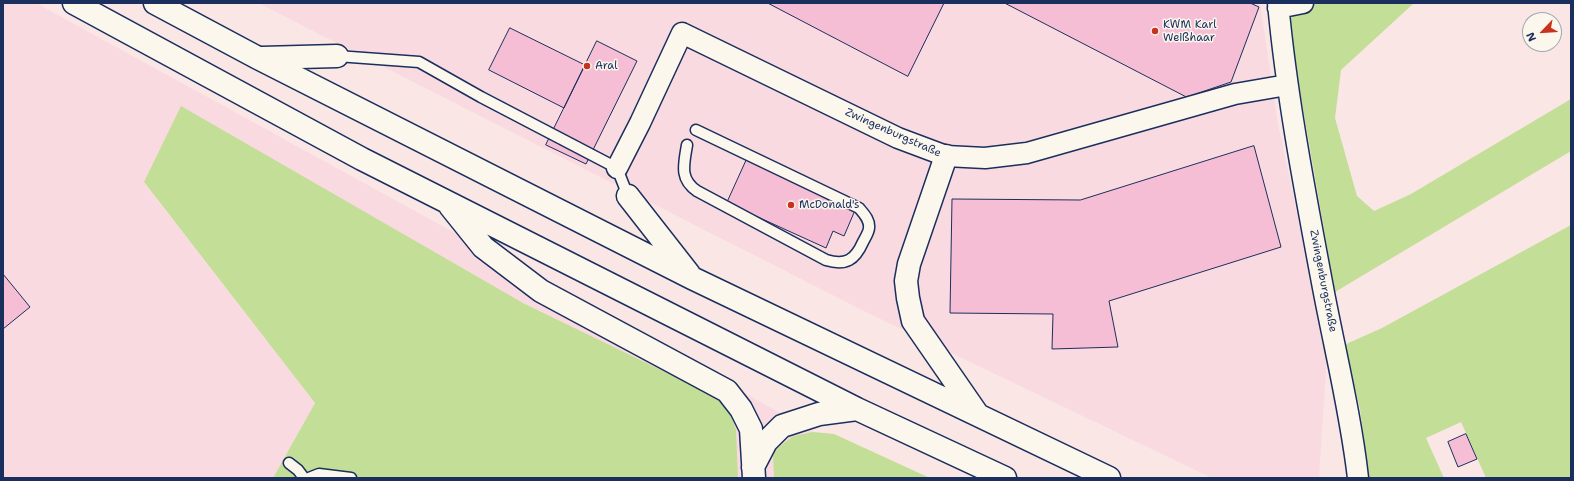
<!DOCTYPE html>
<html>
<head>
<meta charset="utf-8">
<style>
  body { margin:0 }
  #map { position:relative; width:1574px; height:481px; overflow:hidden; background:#fae6e5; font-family:"Shantell Sans",sans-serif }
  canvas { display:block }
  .frame { position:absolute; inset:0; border:4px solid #1b2f5e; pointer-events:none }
  .north { position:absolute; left:1522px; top:12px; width:40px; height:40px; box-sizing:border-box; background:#fbf7ec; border:1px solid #a1a7b3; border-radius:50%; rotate:245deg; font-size:11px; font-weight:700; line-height:16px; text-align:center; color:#1b2f5e }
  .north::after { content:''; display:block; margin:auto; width:14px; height:18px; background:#c8321e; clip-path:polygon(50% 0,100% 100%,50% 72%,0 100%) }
</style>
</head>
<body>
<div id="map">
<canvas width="1574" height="481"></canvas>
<div class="frame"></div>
<div class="north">N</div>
</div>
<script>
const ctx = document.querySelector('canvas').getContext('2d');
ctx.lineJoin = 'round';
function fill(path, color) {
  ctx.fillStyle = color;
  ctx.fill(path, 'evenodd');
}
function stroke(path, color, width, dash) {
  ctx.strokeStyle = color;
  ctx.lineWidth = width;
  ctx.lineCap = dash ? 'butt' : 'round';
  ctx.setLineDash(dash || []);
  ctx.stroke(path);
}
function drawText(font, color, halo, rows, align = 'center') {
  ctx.font = font + ' "Shantell Sans",sans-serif';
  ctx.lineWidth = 3;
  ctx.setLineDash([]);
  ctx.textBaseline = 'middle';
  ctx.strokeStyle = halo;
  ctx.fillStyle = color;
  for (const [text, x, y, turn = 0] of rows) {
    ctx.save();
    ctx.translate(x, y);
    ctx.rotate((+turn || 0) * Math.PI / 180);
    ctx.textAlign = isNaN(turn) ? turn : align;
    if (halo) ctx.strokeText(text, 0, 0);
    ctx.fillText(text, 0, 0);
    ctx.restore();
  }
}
fill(new Path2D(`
  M 3,3 L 36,3 L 630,329 L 896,478 L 738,478 L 727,402 L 523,303 L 144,183 L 315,403 L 273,478 L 3,478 Z
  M 258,3 L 1260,3 L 1278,124 L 1327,353 L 1319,478 L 1212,478 L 866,312 Z`), '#f9dae0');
fill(new Path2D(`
  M 1303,3 L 1414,3 L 1341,70 L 1335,118 L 1357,196 L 1374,211 L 1411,194 L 1571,99 L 1571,151 L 1335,292 L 1289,29 L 1278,8 Z
  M 181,106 L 523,303 L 727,402 L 736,430 L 738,478 L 273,478 L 315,403 L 144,182 Z
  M 1571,225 L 1571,478 L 1486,478 L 1461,422 L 1426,438 L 1444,478 L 1369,478 L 1360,409 L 1344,345 L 1382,328 Z
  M 813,432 L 834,434 L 930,478 L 774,478 L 773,452 L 793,436 Z`), '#c3de96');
const building = new Path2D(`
  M 768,3 L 944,3 L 908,76 Z
  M 1005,3 L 1250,3 L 1259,7 L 1231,82 L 1187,97 Z
  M 510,28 L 585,65 L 564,108 L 489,70 Z
  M 597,41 L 637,61 L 586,164 L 546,145 Z
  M 1254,146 L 1281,247 L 1109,301 L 1118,347 L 1052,349 L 1053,314 L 950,313 L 952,199 L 1080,200 Z
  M 747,159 L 856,208 L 844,236 L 833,231 L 826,248 L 727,203 Z
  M 3,274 L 30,307 L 3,329 Z
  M 1466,434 L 1477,459 L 1458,467 L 1448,442 Z`);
fill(building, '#f6bed4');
stroke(building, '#1b2f5e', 1);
const lane = new Path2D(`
  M 337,56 L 419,62 L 481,97 L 617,168 L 628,196
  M 687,145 C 684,164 679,179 697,191 L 826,260 C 846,266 855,260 863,242 C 865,238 869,232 869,228 C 870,220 864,214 859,208 L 696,130
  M 289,463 L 298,470 L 304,478
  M 309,478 L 319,474 L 351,478`);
const street = new Path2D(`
  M 1278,3 C 1287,100 1306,197 1324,293 C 1336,355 1351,416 1358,478
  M 1278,8 L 1303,3
  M 617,168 L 640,123 L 682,33 L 898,138 L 946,156 L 985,158 L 1027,153 L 1235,94 L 1287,85`);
const highway = new Path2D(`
  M 74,3 L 362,159 L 857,409 L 1005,478
  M 155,3 L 258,58 L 692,278 L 1109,478
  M 262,58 L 337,56
  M 946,156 L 909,264 L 906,281 L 908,298 L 913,321 L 978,415
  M 628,196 L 689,274
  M 450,206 L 483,247 L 541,291 L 727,391 L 741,409 L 751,429 L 754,478
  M 753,467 L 766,442 L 782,426 L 819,414 L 857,409`);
stroke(lane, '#1b2f5e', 13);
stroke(street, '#1b2f5e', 23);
stroke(highway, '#1b2f5e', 25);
stroke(lane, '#fbf7ec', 10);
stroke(street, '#fbf7ec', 20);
stroke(highway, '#fbf7ec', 22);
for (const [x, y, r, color] of [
  [1155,31,4,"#c8321e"],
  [587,66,4,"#c8321e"],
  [791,205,4,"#c8321e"]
]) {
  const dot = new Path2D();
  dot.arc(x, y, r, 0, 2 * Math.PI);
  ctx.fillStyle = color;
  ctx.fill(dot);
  stroke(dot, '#fbf7ec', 1.5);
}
drawText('11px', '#1b2f5e', '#fbf7ec', [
  ["KWM Karl",1163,25],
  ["Weißhaar",1163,38],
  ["Aral",595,66],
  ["McDonald's",799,205]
], 'left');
drawText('11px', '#1b2f5e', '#fbf7ec', [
  ["Zwingenburgstraße",893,133,24],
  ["Zwingenburgstraße",1323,281,79]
]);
</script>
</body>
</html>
